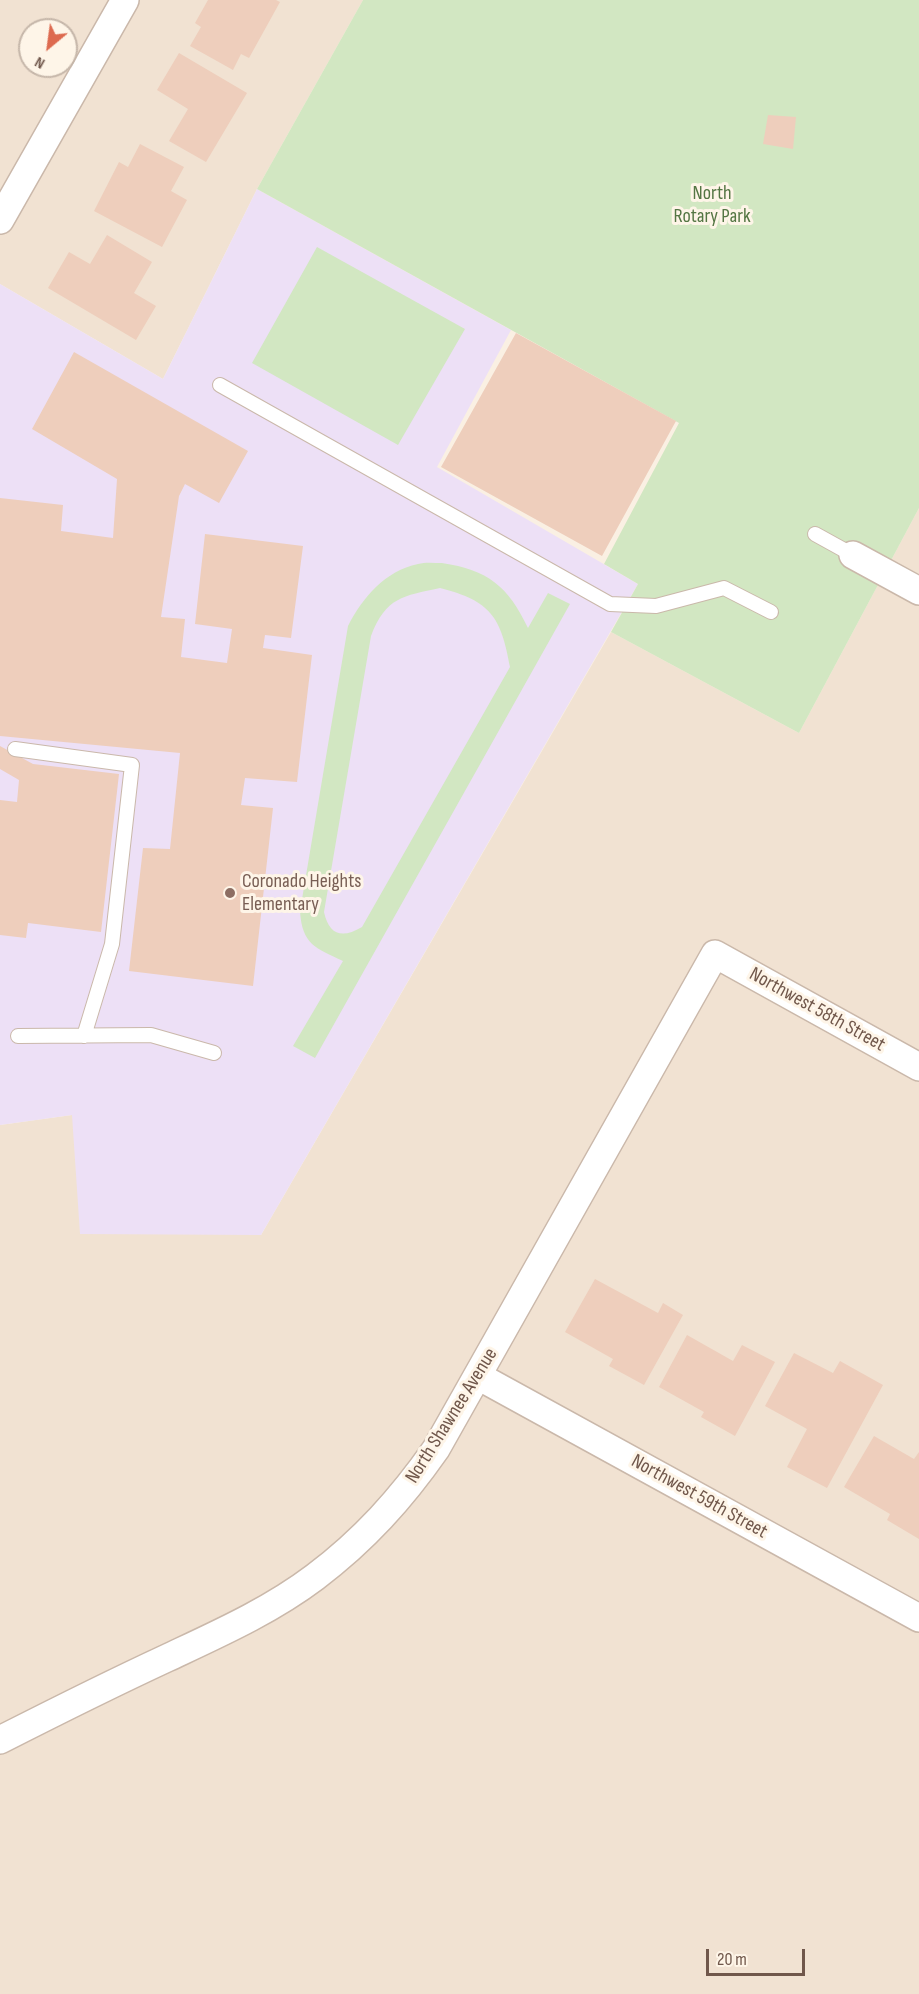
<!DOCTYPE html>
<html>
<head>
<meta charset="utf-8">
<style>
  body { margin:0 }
  #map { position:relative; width:919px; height:1994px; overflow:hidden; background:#faf0e3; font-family:"Sofia Sans Condensed",sans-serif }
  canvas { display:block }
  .north { position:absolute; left:18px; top:18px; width:60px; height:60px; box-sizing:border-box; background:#fef5e8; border:2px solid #c5b6a9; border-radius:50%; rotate:209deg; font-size:16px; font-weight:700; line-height:24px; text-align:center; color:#70574b }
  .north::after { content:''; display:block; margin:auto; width:21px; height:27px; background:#dd6a4f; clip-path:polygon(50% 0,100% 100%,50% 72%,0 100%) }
  .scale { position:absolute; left:706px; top:1949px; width:99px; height:27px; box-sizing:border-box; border:3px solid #70574b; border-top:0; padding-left:8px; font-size:18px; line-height:21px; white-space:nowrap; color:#70574b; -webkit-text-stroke:4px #fef5e8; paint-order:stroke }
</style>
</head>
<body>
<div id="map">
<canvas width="919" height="1994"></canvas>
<div class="north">N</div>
<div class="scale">20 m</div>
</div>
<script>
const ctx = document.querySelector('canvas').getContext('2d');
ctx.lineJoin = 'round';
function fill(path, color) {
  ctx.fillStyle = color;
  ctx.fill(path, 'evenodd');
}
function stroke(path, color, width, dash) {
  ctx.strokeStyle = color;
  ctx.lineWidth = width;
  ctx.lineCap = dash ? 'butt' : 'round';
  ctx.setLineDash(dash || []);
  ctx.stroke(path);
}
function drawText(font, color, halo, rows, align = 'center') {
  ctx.font = font + ' "Sofia Sans Condensed",sans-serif';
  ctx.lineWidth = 6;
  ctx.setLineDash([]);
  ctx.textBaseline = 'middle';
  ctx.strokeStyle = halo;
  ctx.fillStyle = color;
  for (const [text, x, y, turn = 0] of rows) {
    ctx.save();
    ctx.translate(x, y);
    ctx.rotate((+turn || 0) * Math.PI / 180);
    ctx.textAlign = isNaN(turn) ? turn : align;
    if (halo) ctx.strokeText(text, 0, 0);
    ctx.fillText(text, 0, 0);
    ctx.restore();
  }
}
fill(new Path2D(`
  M 0,0 L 363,0 L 257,189 L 163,379 L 0,284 ZM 30,30 L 66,30 L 66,66 L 30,66 Z
  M 919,508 L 919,1994 L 0,1994 L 0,1125 L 72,1115 L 261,1235 L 611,632 L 799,733 Z`), '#f1e2d2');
fill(new Path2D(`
  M 257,189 L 511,330 L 437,467 L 638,584 L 261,1235 L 80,1234 L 72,1115 L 0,1125 L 0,284 L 163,379 Z`), '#ede0f6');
fill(new Path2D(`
  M 363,0 L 919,0 L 919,508 L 799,733 L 611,632 L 638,584 L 604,564 L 679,423 L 257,189 Z
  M 317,247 L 465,329 L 398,445 L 252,363 Z
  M 442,563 C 488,570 508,586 528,628 L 548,593 L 570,604 L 315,1058 L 293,1046 L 343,961 C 316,948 302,945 300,911 L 348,626 C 363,597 385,571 418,564 C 425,562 434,563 442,563 ZM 440,588 C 491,601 501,617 510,667 L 362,927 C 342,939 329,935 324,912 L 371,636 C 386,597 403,596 440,588 Z`), '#d2e7c2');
fill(new Path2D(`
  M 208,0 L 276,0 L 280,2 L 249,58 L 241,54 L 233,70 L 190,46 L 201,27 L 195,23 Z
  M 179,53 L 247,93 L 206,162 L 169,141 L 188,109 L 157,90 Z
  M 768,115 L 796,117 L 793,149 L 763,144 Z
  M 140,144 L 184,167 L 171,191 L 187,200 L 162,247 L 94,211 L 119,162 L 128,167 Z
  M 107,235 L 152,262 L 134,293 L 156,306 L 136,340 L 48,288 L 69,252 L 90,264 Z
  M 516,333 L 676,421 L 602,556 L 441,467 Z
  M 74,352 L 248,451 L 219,503 L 185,484 L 179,496 L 161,617 L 185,619 L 181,657 L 227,663 L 232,629 L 195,624 L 205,534 L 303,546 L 291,638 L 265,635 L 263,648 L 312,655 L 297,782 L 245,778 L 241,805 L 273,808 L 253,986 L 129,971 L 143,848 L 170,849 L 180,753 L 0,736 L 0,498 L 63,505 L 61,531 L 113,538 L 117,479 L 32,429 Z
  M 0,746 L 33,764 L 119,774 L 101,932 L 28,923 L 26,938 L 0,935 L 0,800 L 17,802 L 19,780 L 0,769 Z
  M 595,1279 L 658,1313 L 663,1303 L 683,1315 L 644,1385 L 609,1366 L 613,1359 L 565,1332 Z
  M 687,1335 L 733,1361 L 742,1345 L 775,1362 L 735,1436 L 701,1417 L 704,1412 L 659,1387 Z
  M 794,1353 L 833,1373 L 840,1361 L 883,1385 L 827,1488 L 787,1467 L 807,1429 L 765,1406 Z
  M 874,1436 L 914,1459 L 919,1452 L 919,1539 L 887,1520 L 890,1514 L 844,1487 Z`), '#eecebc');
const lane = new Path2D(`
  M 220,385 L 610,604 L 656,606 L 724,588 L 771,612
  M 815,534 L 853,555
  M 15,749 L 132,765 L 112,944 L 84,1036
  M 18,1036 L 151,1035 L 214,1053`);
const street = new Path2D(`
  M 0,220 L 125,0
  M 853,555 L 919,591
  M 478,1376 L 919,1618
  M 0,1740 C 55,1712 111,1684 167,1658 C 218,1634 270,1611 315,1577 C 364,1540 401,1499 436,1449 L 715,954 L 919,1067`);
stroke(lane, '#cab8aa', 16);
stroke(street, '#cab8aa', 30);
stroke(lane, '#fff', 14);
stroke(street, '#fff', 27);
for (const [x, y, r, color] of [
  [230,893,6,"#8d6e63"]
]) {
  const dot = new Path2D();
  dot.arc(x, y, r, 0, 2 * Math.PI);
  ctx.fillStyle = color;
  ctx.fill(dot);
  stroke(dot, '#fef5e8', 2);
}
drawText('20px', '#547643', '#fef5e8', [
  ["North",712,194],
  ["Rotary Park",712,217]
]);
drawText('20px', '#785e54', '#fef5e8', [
  ["Coronado Heights",242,882],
  ["Elementary",242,905]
], 'left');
drawText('20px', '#70574b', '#fef5e8', [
  ["Northwest 58th Street",817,1010,29],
  ["North Shawnee Avenue",452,1416,-58],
  ["Northwest 59th Street",699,1497,29]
]);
</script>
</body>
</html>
